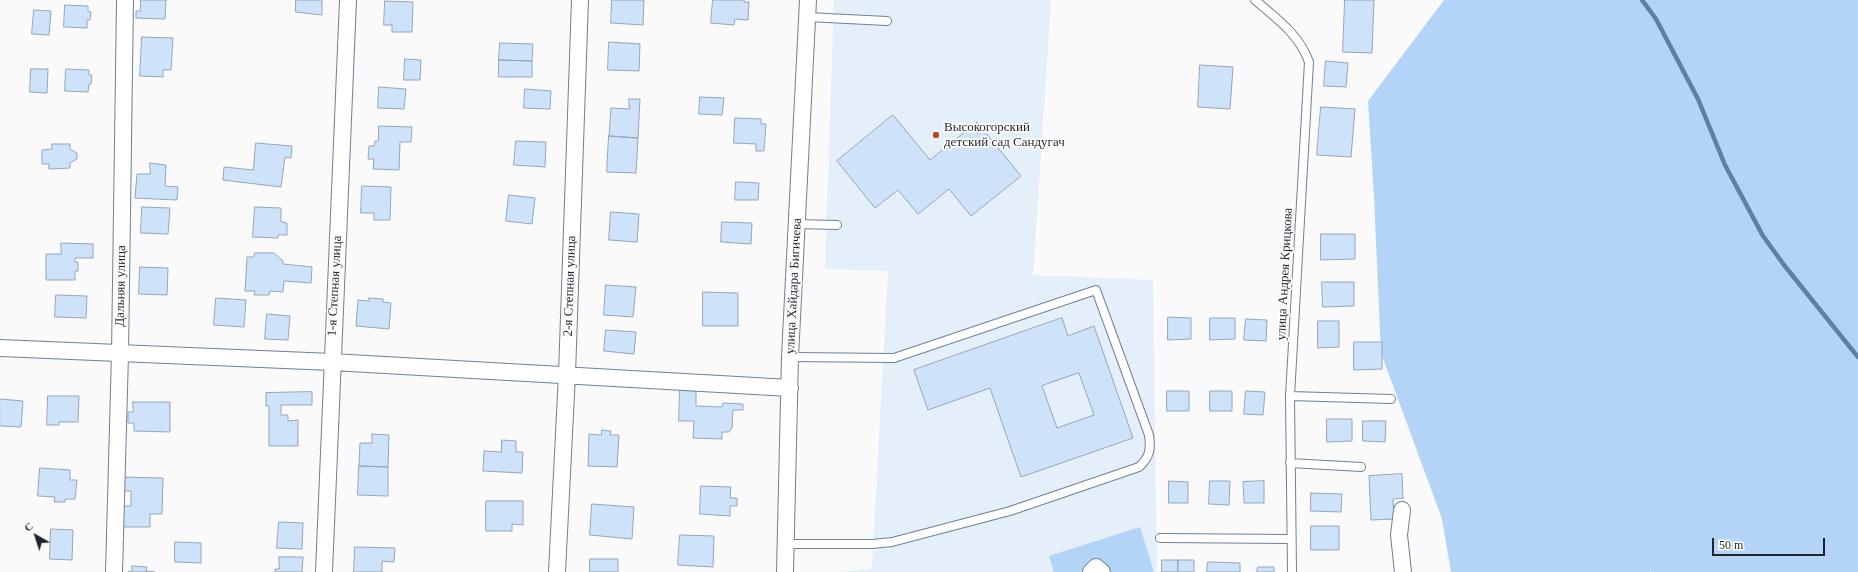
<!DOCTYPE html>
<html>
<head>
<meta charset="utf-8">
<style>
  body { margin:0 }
  #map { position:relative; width:1858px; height:572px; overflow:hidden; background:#fafafa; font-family:"Times New Roman",serif }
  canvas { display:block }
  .north { position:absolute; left:16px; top:516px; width:40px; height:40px; -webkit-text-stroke:3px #fff; paint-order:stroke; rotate:321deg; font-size:11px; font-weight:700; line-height:16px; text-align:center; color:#1d242d }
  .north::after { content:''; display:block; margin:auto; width:14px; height:18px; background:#1d242d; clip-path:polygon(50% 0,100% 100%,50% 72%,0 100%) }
  .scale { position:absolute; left:1712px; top:538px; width:113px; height:18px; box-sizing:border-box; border:2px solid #1d242d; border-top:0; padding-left:5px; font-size:12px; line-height:14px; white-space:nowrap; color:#1d242d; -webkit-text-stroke:3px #fff; paint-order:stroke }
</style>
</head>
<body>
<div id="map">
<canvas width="1858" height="572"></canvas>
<div class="north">С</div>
<div class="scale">50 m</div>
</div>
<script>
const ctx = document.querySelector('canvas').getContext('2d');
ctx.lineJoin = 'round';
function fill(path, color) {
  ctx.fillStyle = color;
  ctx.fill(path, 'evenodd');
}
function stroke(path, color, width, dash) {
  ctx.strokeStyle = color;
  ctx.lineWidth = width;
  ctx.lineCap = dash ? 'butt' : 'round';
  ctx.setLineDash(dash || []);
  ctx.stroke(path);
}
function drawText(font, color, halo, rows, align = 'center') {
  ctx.font = font + ' "Times New Roman",serif';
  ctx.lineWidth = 3.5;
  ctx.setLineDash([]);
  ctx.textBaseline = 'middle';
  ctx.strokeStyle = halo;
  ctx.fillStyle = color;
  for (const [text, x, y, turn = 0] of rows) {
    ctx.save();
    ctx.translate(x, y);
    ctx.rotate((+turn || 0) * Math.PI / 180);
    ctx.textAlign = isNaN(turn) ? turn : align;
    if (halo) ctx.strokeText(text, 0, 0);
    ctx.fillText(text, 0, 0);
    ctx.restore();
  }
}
fill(new Path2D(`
  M 834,0 L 1051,0 L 1033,275 L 1153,280 L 1157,572 L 840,572 L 872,568 L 888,271 L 825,269 Z`), '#e4effa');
fill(new Path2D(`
  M 1444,0 L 1858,0 L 1858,572 L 1651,572 L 1650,568 L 1650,572 L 1451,572 L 1442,519 L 1381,353 L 1374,197 L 1368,101 Z
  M 1140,527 L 1154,572 L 1054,572 L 1049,556 Z`), '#b4d4f7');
stroke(new Path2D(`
  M 1642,0 L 1656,19 L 1698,99 L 1725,165 L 1763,236 L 1784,265 L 1858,357`), '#6080a3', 4.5);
const building = new Path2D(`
  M 141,0 L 166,0 L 165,19 L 136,18 L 136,11 L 140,11 Z
  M 296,0 L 322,0 L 322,15 L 296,12 Z
  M 612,0 L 644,0 L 643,25 L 611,23 Z
  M 713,0 L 744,0 L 744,2 L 749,2 L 748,20 L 735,19 L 734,25 L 711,23 Z
  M 1345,0 L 1374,0 L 1372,53 L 1343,52 Z
  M 385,1 L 413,2 L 412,32 L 392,32 L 392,25 L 384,25 Z
  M 65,5 L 88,6 L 88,11 L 91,12 L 90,20 L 87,20 L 87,28 L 64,27 Z
  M 34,10 L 51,11 L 49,35 L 32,34 Z
  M 142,37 L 173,38 L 171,70 L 163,70 L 163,77 L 140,76 Z
  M 609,42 L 640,44 L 639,71 L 608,70 Z
  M 500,43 L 533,44 L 532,61 L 499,60 Z
  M 405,59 L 421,60 L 420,80 L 404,80 Z
  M 499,60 L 532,61 L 532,77 L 499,77 Z
  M 1326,61 L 1348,63 L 1346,87 L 1324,86 Z
  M 1200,65 L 1233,67 L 1230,109 L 1198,107 Z
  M 31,69 L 48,69 L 47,93 L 30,92 Z
  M 66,69 L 89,70 L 89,75 L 92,75 L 91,84 L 89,84 L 88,92 L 65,91 Z
  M 379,87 L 406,89 L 404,109 L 378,108 Z
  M 525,89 L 551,91 L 550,109 L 524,108 Z
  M 700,97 L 724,98 L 722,115 L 699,114 Z
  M 629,99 L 640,99 L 638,138 L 609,136 L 611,108 L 629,109 Z
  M 1321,107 L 1355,109 L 1351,157 L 1317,155 Z
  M 893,115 L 930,160 L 977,122 L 1021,176 L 971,216 L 949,189 L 918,214 L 898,190 L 875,208 L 837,161 Z
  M 735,118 L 761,119 L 761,124 L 766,124 L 764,151 L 756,151 L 756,144 L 734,143 Z
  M 379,126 L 412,127 L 411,142 L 400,142 L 399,170 L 373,169 L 374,159 L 368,159 L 369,146 L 374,146 L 375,141 L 378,141 Z
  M 609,136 L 638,138 L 636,173 L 607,172 Z
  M 516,141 L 546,142 L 545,167 L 514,165 Z
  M 256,143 L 292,146 L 291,158 L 285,157 L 281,187 L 223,180 L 224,167 L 253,170 Z
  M 52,144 L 70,144 L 70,149 L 77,153 L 77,159 L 70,163 L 70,168 L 49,169 L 49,164 L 42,164 L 42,150 L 52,149 Z
  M 150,163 L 166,165 L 165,186 L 178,187 L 177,200 L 135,198 L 137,174 L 150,174 Z
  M 736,182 L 759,183 L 758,200 L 735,200 Z
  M 362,186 L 391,187 L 390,220 L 374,220 L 374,213 L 361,213 Z
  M 509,195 L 535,198 L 532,224 L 506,221 Z
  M 142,207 L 170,208 L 168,234 L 141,233 Z
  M 255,207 L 281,208 L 281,222 L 287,223 L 287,235 L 278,235 L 278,238 L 253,237 Z
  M 611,212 L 639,214 L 637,242 L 609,240 Z
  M 722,222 L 752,223 L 751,244 L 721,242 Z
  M 1321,234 L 1355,234 L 1355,259 L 1321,260 Z
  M 61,243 L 93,244 L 93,258 L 75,258 L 75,262 L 78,262 L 78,271 L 75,271 L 75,280 L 46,280 L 46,254 L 61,254 Z
  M 255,253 L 274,253 L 283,261 L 283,264 L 312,267 L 311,283 L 284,281 L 283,292 L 270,291 L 269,295 L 254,295 L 255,291 L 245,291 L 247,257 L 253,257 Z
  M 140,267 L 168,268 L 167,295 L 139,294 Z
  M 1322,282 L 1354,282 L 1354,306 L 1323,307 Z
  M 606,285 L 636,287 L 633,317 L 604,315 Z
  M 703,292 L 738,293 L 738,326 L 703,326 Z
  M 56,295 L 87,296 L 86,318 L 55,317 Z
  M 216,298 L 246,300 L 244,327 L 214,325 Z
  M 369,298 L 383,299 L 383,302 L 391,303 L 389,329 L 356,326 L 358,300 L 369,301 Z
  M 267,314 L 290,316 L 288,340 L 265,339 Z
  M 1168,317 L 1191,318 L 1191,339 L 1168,340 Z
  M 1062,318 L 1068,336 L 1094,326 L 1133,438 L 1021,477 L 990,388 L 928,410 L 914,370 ZM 1079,373 L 1094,415 L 1057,428 L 1042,386 Z
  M 1210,318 L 1235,318 L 1235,339 L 1210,340 Z
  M 1246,319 L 1267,320 L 1266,341 L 1244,340 Z
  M 1318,321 L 1339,321 L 1339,347 L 1318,348 Z
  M 606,330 L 636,332 L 634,354 L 604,351 Z
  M 1354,342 L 1382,342 L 1382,369 L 1354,370 Z
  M 680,390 L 696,391 L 696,406 L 722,407 L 723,403 L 743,404 L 743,410 L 733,410 L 732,428 L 729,432 L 722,432 L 722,439 L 693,438 L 694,421 L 679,421 Z
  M 1167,391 L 1189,391 L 1189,411 L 1167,411 Z
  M 1210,391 L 1232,391 L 1232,411 L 1210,411 Z
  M 1246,391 L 1265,392 L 1263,415 L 1244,414 Z
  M 312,392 L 312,405 L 281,405 L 281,415 L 288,415 L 288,421 L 298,420 L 298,446 L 269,446 L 269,406 L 266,406 L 266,393 Z
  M 48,396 L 79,396 L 78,422 L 59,422 L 59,425 L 47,425 Z
  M 0,399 L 23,401 L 21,427 L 0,426 Z
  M 133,402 L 170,402 L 170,432 L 134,431 L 134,423 L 128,423 L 128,412 L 133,412 Z
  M 1327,419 L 1352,419 L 1352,441 L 1327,442 Z
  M 1363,421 L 1386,421 L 1385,442 L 1363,441 Z
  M 602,430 L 611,431 L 610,435 L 619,435 L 617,467 L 588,466 L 589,434 L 601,435 Z
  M 372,434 L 389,435 L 388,467 L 359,466 L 360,443 L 372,443 Z
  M 502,440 L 516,441 L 516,452 L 523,452 L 522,473 L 483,471 L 484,451 L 501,452 Z
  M 359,466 L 388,467 L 388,496 L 358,495 Z
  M 40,468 L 70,470 L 70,480 L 77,480 L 75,499 L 65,499 L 65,502 L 54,502 L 55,497 L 38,496 Z
  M 1402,474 L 1403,498 L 1393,499 L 1394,519 L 1371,520 L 1369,476 Z
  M 122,477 L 163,478 L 162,514 L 150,514 L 150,527 L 122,527 L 122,506 L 131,506 L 131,491 L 122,491 Z
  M 1169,481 L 1188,482 L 1188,503 L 1169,503 Z
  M 1210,481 L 1230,481 L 1229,505 L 1209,504 Z
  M 1264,481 L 1264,503 L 1244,503 L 1243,482 Z
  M 701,486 L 731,487 L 730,498 L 737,498 L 737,506 L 730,506 L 730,516 L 700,514 Z
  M 1311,493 L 1342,494 L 1341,512 L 1311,511 Z
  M 486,501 L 523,501 L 523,525 L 512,524 L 512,531 L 486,531 Z
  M 592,504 L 634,507 L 632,539 L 590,535 Z
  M 279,522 L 303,523 L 302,549 L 277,548 Z
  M 1311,526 L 1339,526 L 1339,550 L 1311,550 Z
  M 51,529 L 73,530 L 72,560 L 50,559 Z
  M 680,535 L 714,536 L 713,567 L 678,565 Z
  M 175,542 L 201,543 L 201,563 L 175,562 Z
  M 355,547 L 395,548 L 394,562 L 382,561 L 382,572 L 354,572 Z
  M 279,557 L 303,557 L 302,572 L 275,572 L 275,569 L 279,569 Z
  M 590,559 L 618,559 L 618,572 L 590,572 Z
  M 1162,560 L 1178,560 L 1178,572 L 1162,572 Z
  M 1178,560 L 1194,560 L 1194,572 L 1178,572 Z
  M 1208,562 L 1240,563 L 1240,572 L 1207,572 Z
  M 132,566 L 147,567 L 146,571 L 155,572 L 128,572 L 132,571 Z
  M 1258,567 L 1274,567 L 1274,572 L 1257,572 Z`);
fill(building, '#cee3f9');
stroke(building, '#93a6bc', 1);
const lane = new Path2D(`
  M 1255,0 C 1277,19 1299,34 1309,62 L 1290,396 L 1292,572
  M 807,17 L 887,21
  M 797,224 L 837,225
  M 1290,396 L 1391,399
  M 1290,463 L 1361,467
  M 1160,538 L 1291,539
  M 786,544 L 872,544 L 892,542 L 1010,511 L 1139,467 C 1150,457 1151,449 1149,435 L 1096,290 L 894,358 L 790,357`);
const street = new Path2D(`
  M 0,348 L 332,362 L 790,388
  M 1402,510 L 1399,535 L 1403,572
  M 114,572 L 120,354 L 125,0
  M 324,572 L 348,0
  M 557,572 L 567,374 L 580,0
  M 785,572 L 790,357 L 808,0
  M 1091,572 L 1096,567 L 1102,572`);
stroke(lane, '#6e8095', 10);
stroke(street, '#6e8095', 18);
stroke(lane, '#fff', 8);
stroke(street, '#fff', 16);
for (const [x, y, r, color] of [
  [936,135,4,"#b34c23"]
]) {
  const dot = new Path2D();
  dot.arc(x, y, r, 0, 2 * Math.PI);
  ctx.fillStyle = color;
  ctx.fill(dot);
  stroke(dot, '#fff', 1.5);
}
drawText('13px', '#1d242d', '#fff', [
  ["Высокогорский",944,128],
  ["детский сад Сандугач",944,143]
], 'left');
drawText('13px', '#1d242d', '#fff', [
  ["улица Андрея Крицкова",1285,274,-87],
  ["Дальняя улица",121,286,-89],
  ["1-я Степная улица",335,286,-87],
  ["2-я Степная улица",570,286,-88],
  ["улица Хайдара Бигичева",794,286,-87]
]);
</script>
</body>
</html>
